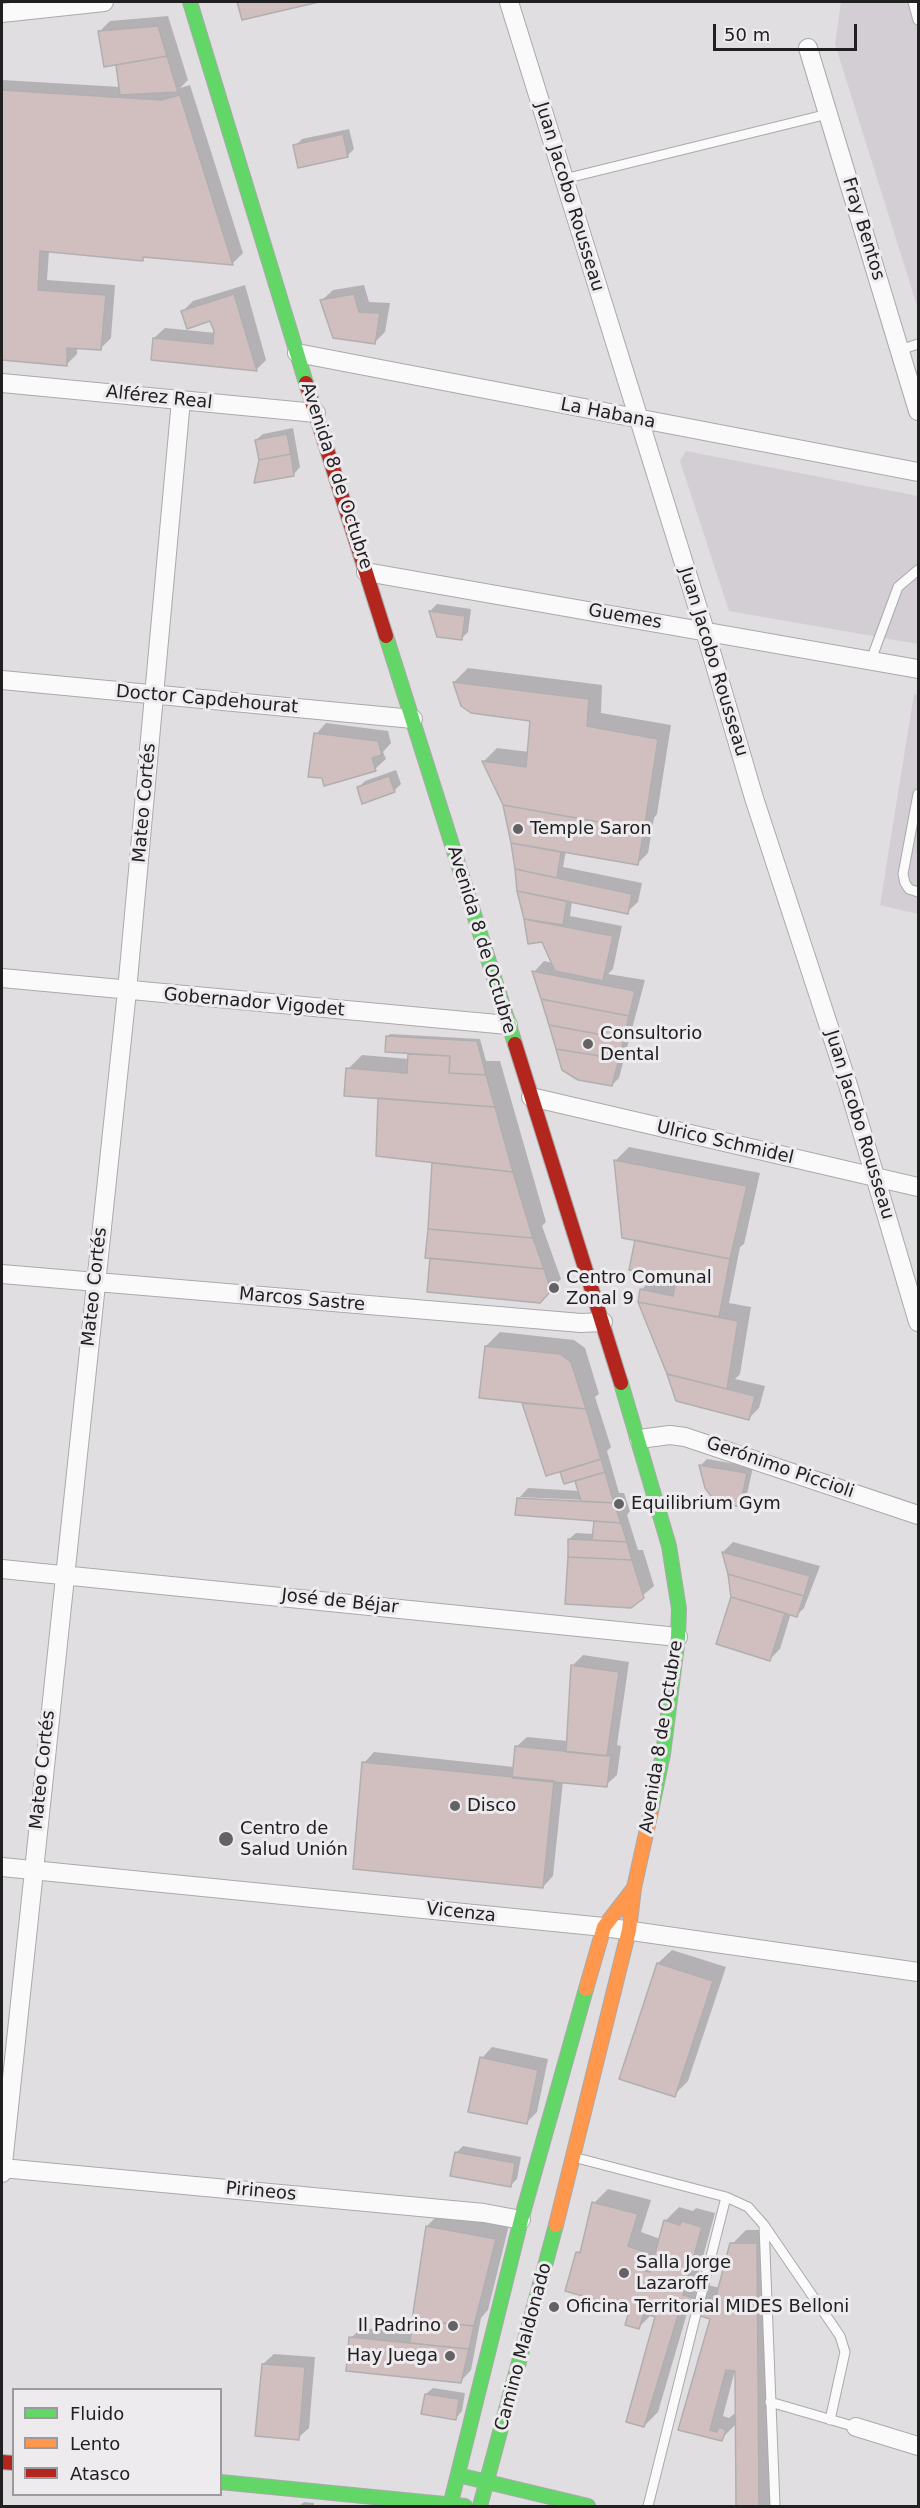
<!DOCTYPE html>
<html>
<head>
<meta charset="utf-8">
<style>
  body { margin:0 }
  #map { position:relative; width:920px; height:2508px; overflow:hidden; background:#e0dee0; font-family:"DejaVu Sans",sans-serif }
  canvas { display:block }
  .frame { position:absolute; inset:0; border:3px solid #212021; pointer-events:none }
  .legend { position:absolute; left:12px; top:2388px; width:210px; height:108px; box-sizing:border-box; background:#eeebef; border:2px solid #9c9a9d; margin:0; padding:8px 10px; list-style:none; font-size:18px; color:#212021 }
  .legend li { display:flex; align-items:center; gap:12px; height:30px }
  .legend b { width:30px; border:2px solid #9c9a9d }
  .scale { position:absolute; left:713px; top:24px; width:144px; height:27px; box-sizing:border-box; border:3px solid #212021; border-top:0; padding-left:8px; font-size:18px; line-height:21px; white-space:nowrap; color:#212021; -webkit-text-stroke:4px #eeebef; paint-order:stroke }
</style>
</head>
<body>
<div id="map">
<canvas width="920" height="2508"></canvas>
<div class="frame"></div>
<ul class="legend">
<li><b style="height:8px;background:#63d668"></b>Fluido</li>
<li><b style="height:8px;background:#ff974d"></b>Lento</li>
<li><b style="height:8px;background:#b3261e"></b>Atasco</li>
</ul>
<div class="scale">50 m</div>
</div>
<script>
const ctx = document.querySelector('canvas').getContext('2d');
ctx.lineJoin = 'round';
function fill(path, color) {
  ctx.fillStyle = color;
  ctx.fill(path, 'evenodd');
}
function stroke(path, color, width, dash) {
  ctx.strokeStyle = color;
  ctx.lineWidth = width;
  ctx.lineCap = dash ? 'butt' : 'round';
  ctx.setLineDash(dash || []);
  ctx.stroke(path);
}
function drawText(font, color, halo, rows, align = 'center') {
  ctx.font = font + ' "DejaVu Sans",sans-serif';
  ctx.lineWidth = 6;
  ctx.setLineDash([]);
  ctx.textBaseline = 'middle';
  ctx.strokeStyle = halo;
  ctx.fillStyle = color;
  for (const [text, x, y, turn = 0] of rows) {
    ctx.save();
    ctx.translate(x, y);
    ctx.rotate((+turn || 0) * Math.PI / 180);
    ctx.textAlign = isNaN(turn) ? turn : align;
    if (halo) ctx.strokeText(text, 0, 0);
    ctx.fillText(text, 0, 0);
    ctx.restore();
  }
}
fill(new Path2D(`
  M 841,2 L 918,2 L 918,309 L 835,44 Z
  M 686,451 L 918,496 L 918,644 L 729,611 L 680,461 Z
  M 914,694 L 918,695 L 918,914 L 880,905 Z`), '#d3ced4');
fill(new Path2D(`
  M 239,2 L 313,2 L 243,18 Z
  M 168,16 L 188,80 L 180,88 L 190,85 L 243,253 L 233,263 L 146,256 L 143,259 L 49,251 L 47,280 L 115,285 L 111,338 L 101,348 L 77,347 L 77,354 L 66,365 L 2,358 L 2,80 L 121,87 L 117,63 L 99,32 L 110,21 Z
  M 349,129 L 354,149 L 347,156 L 295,146 L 302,139 Z
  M 245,285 L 266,360 L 256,370 L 154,338 L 165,328 L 216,333 L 211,319 L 183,311 L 193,301 Z
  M 364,285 L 369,302 L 390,303 L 385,332 L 374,343 L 322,300 L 333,290 Z
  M 293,428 L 300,467 L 294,474 L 260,460 L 256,440 L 263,434 Z
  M 437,604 L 471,609 L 468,632 L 461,639 L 438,635 L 430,611 Z
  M 468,668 L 602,685 L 601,713 L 671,725 L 657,814 L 654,818 L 648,853 L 637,864 L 566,851 L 563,867 L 642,883 L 638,902 L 627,912 L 572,901 L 570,916 L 622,926 L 613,969 L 608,974 L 645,980 L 619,1078 L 612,1085 L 534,972 L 544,961 L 553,963 L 543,941 L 530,943 L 505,804 L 484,761 L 497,748 L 529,752 L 532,720 L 462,705 L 454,682 Z
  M 326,723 L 388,731 L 391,743 L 383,752 L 386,759 L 375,769 L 316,734 Z
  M 396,770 L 401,784 L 394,791 L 358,788 L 365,781 Z
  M 390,1034 L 480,1039 L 486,1061 L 500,1061 L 546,1222 L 542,1226 L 561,1279 L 539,1301 L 427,1257 L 434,1161 L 379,1097 L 348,1069 L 362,1055 L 409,1059 L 410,1052 L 387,1037 Z
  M 629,1147 L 760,1173 L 744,1244 L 740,1247 L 729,1303 L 751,1307 L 740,1374 L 735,1379 L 765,1386 L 759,1408 L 749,1418 L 669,1374 L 639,1301 L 641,1290 L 652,1279 L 676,1284 L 678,1278 L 637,1241 L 615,1161 Z
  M 500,1332 L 574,1340 L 585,1348 L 599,1394 L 595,1397 L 611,1447 L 607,1451 L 619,1493 L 624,1493 L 630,1511 L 627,1515 L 638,1550 L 643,1550 L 654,1586 L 630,1606 L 566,1603 L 569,1539 L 576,1533 L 594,1534 L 595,1519 L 517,1514 L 520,1497 L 519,1500 L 583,1503 L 583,1500 L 520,1497 L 528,1488 L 580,1491 L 576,1479 L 565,1482 L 561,1470 L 547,1474 L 524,1403 L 526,1401 L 481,1397 L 486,1346 Z
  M 707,1459 L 753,1467 L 746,1499 L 739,1506 L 706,1487 L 701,1465 Z
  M 733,1542 L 820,1566 L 804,1608 L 797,1615 L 791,1613 L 780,1649 L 770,1659 L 732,1597 L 723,1552 Z
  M 583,1655 L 629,1662 L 617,1745 L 621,1746 L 617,1775 L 606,1785 L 563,1781 L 553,1876 L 543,1887 L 364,1763 L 374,1752 L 514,1767 L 516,1747 L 527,1737 L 568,1741 L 573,1665 Z
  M 672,1950 L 726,1967 L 688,2081 L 674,2095 L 658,1963 Z
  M 492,2047 L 548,2059 L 537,2112 L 526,2123 L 482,2058 Z
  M 463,2146 L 521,2157 L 517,2179 L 510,2186 L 456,2153 Z
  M 608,2189 L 651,2200 L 641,2232 L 660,2239 L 665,2221 L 679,2207 L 693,2211 L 696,2208 L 715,2213 L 696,2282 L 720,2288 L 732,2244 L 746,2230 L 770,2230 L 773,2506 L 737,2506 L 736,2424 L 721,2439 L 680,2429 L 712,2318 L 688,2310 L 658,2412 L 644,2426 L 657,2316 L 652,2314 L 639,2327 L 632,2308 L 577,2253 L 583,2248 L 594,2203 ZM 735,2370 L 736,2415 L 734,2414 L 729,2418 L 723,2416 Z
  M 441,2212 L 509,2225 L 488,2310 L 481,2318 L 471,2370 L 461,2381 L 351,2338 L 361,2328 L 413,2332 L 427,2226 Z
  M 274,2354 L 315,2357 L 309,2428 L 298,2438 L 263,2364 Z
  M 433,2388 L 465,2393 L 462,2411 L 456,2418 L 426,2394 Z
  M 304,2502 L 314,2503 L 314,2506 L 299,2506 Z`), '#0003');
const building = new Path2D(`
  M 237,2 L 319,2 L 242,20 Z
  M 158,26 L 167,56 L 104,67 L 98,31 Z
  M 167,56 L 178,92 L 120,95 L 116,65 Z
  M 2,90 L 161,100 L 180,95 L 233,265 L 143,257 L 143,261 L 40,251 L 38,290 L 106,295 L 101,350 L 67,348 L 67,366 L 2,360 Z
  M 343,134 L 348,157 L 298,168 L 293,145 Z
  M 234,294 L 257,371 L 151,360 L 153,338 L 213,344 L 214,331 L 210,321 L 187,329 L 181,311 Z
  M 354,294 L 359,312 L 380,313 L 375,344 L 333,338 L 320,300 Z
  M 287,434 L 291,454 L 259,460 L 255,440 Z
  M 291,454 L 294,476 L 254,483 L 259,460 Z
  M 429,611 L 465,616 L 462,640 L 437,637 Z
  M 453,682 L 589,699 L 587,726 L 658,739 L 644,830 L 503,805 L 482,761 L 526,767 L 530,721 L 471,713 L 461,706 Z
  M 314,733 L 378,741 L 382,755 L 372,758 L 376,771 L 324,786 L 322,778 L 308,777 Z
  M 389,776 L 395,792 L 362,804 L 357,787 Z
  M 503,805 L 644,830 L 638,865 L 511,843 Z
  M 511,843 L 561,852 L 557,878 L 515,869 Z
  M 515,869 L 632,894 L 628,914 L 517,891 Z
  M 517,891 L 567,901 L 563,925 L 524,919 Z
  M 524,919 L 613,936 L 603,981 L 555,971 L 542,942 L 528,944 Z
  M 532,971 L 635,991 L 629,1016 L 541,999 Z
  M 541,999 L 629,1016 L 624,1039 L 549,1025 Z
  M 549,1025 L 624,1039 L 619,1059 L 556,1049 Z
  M 386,1036 L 477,1041 L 486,1075 L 449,1073 L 450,1056 L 385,1052 Z
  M 556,1049 L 619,1059 L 612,1086 L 578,1080 L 562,1070 Z
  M 408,1054 L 450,1056 L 449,1073 L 486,1075 L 495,1107 L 344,1096 L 346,1068 L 407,1073 Z
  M 378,1098 L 495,1107 L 513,1172 L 376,1156 Z
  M 614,1160 L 747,1186 L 730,1259 L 622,1238 Z
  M 432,1163 L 513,1172 L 533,1238 L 428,1229 Z
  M 428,1229 L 533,1238 L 544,1269 L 425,1258 Z
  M 635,1240 L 730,1259 L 719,1317 L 638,1302 L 640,1289 L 673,1296 L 676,1279 L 629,1270 Z
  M 430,1258 L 544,1269 L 551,1291 L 540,1303 L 427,1292 Z
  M 638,1302 L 738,1321 L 727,1389 L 667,1374 Z
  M 485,1346 L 560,1354 L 571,1362 L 586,1409 L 479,1398 Z
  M 667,1374 L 755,1396 L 749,1420 L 676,1401 Z
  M 522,1403 L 586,1409 L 601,1459 L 546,1476 Z
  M 601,1459 L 605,1472 L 564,1484 L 560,1472 Z
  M 699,1465 L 747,1473 L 740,1507 L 715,1501 L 705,1488 Z
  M 605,1472 L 614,1503 L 581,1501 L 575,1481 Z
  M 517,1498 L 614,1503 L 621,1523 L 515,1515 Z
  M 594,1521 L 621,1523 L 627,1542 L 592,1540 Z
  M 568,1539 L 627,1542 L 632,1560 L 568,1557 Z
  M 722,1552 L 810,1576 L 804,1596 L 728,1574 Z
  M 568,1557 L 632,1560 L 644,1598 L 631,1608 L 565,1604 Z
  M 728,1574 L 804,1596 L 797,1617 L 731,1597 Z
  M 731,1597 L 785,1613 L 770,1661 L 716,1644 Z
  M 571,1665 L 619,1672 L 607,1756 L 566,1752 Z
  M 515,1746 L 611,1756 L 607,1787 L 512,1778 Z
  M 362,1762 L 554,1781 L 543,1888 L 353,1869 Z
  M 657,1963 L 713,1981 L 675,2097 L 619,2079 Z
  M 480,2057 L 538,2070 L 527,2124 L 468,2112 Z
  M 455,2152 L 515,2163 L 511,2187 L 450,2176 Z
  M 592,2202 L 638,2214 L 628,2246 L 647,2253 L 642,2270 L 650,2272 L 664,2220 L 680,2225 L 681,2221 L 702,2227 L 683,2295 L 714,2304 L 730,2243 L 757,2243 L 759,2506 L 736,2506 L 735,2371 L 726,2370 L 710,2430 L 717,2432 L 719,2427 L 726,2430 L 722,2441 L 678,2430 L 710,2319 L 680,2309 L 644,2427 L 626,2422 L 655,2317 L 644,2313 L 639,2329 L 625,2325 L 630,2309 L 565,2291 L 576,2252 L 580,2253 Z
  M 426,2226 L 496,2239 L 474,2326 L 412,2320 Z
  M 412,2320 L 474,2326 L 469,2349 L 410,2343 Z
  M 349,2337 L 469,2349 L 461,2383 L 346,2371 Z
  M 262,2364 L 305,2367 L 299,2440 L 255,2436 Z
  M 425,2394 L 459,2399 L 456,2420 L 421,2414 Z`);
fill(building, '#d1bfbf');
stroke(building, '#b0afb0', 1.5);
const lane = new Path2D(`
  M 913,2 L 918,20
  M 564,179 L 828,114
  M 900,350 L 918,344
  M 871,660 L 898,587 L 918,570
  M 918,794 L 903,874 L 905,883 L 909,889 L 918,892
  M 577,2158 L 726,2197 L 748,2207 L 764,2225 L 840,2336 L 845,2352 L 830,2420
  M 764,2225 L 775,2506
  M 700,2300 L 726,2197
  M 770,2402 L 856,2427
  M 648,2506 L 696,2314`);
const street = new Path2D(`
  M 509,2 L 705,631 L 754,798 L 848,1085 L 918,1322
  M 2,13 L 104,2
  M 808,48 L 918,411
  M 297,353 L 918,472
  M 2,383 L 316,413
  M 366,572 L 918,669
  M 2,680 L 413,719
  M 2,978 L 508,1025
  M 531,1097 L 918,1187
  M 2,1274 L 581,1323 L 603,1322
  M 639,1439 L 670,1435 L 685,1437 L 918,1515
  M 2,1569 L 678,1637
  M 2,1867 L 604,1927 L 918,1972
  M 2,2168 L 484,2213 L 521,2220
  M 2,2173 L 127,991 L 181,400
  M 856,2427 L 918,2446`);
const fast = new Path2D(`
  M 190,2 L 306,383
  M 386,636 L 515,1044
  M 621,1383 L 669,1546 L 679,1609 L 678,1637 L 663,1754 L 651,1811
  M 458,2475 L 588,2506
  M 220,2482 L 465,2506
  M 450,2506 L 521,2220 L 586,1989
  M 480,2506 L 556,2225`);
const slow = new Path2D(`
  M 586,1989 L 604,1927 L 634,1888
  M 556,2225 L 629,1930 L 634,1888 L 651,1811`);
const jam = new Path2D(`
  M 306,383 L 386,636
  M 515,1044 L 621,1383
  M 2,2462 L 14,2463`);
stroke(lane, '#aaa9ab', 11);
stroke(street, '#aaa9ab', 20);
stroke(fast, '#aaa9ab', 16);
stroke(slow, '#aaa9ab', 16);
stroke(jam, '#aaa9ab', 16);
stroke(lane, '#fafafa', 9);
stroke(street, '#fafafa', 18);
stroke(fast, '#63d668', 14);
stroke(slow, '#ff974d', 14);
stroke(jam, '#b3261e', 14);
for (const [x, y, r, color] of [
  [518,829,6,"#646264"],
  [588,1044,6,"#646264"],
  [554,1288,6,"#646264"],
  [619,1504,6,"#646264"],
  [455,1806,6,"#646264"],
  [226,1839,8,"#646264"],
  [624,2273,6,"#646264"],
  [554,2307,6,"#646264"],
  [453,2326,6,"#646264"],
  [450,2356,6,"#646264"]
]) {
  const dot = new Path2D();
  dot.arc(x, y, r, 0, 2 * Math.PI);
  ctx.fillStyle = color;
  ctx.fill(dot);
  stroke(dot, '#eeebef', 2);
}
drawText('18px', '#212021', '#eeebef', [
  ["Juan Jacobo Rousseau",569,197,73],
  ["Fray Bentos",863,229,73],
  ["Alférez Real",159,398,6],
  ["La Habana",608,414,11],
  ["Avenida 8 de Octubre",336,476,72],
  ["Guemes",625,617,10],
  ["Juan Jacobo Rousseau",713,662,73],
  ["Doctor Capdehourat",207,700,5],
  ["Mateo Cortés",145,803,-85],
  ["Avenida 8 de Octubre",481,940,73],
  ["Gobernador Vigodet",254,1003,5],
  ["Juan Jacobo Rousseau",859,1125,73],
  ["Ulrico Schmidel",725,1143,13],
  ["Mateo Cortés",95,1287,-84],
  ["Marcos Sastre",302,1300,5],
  ["Gerónimo Piccioli",780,1468,19],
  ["José de Béjar",340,1602,6],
  ["Avenida 8 de Octubre",662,1737,-81],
  ["Mateo Cortés",43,1770,-84],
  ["Vicenza",461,1913,6],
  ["Pirineos",261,2192,5],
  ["Camino Maldonado",524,2347,-75]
]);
drawText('18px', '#212021', '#eeebef', [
  ["Temple Saron",530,829],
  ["Consultorio",600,1034],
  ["Dental",600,1055],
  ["Centro Comunal",566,1278],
  ["Zonal 9",566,1299],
  ["Equilibrium Gym",631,1504],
  ["Disco",467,1806],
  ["Centro de",240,1829],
  ["Salud Unión",240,1850],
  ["Salla Jorge",636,2263],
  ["Lazaroff",636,2284],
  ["Oficina Territorial MIDES Belloni",566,2307],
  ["Il Padrino",441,2326,"right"],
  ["Hay Juega",438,2356,"right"]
], 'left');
</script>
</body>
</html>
